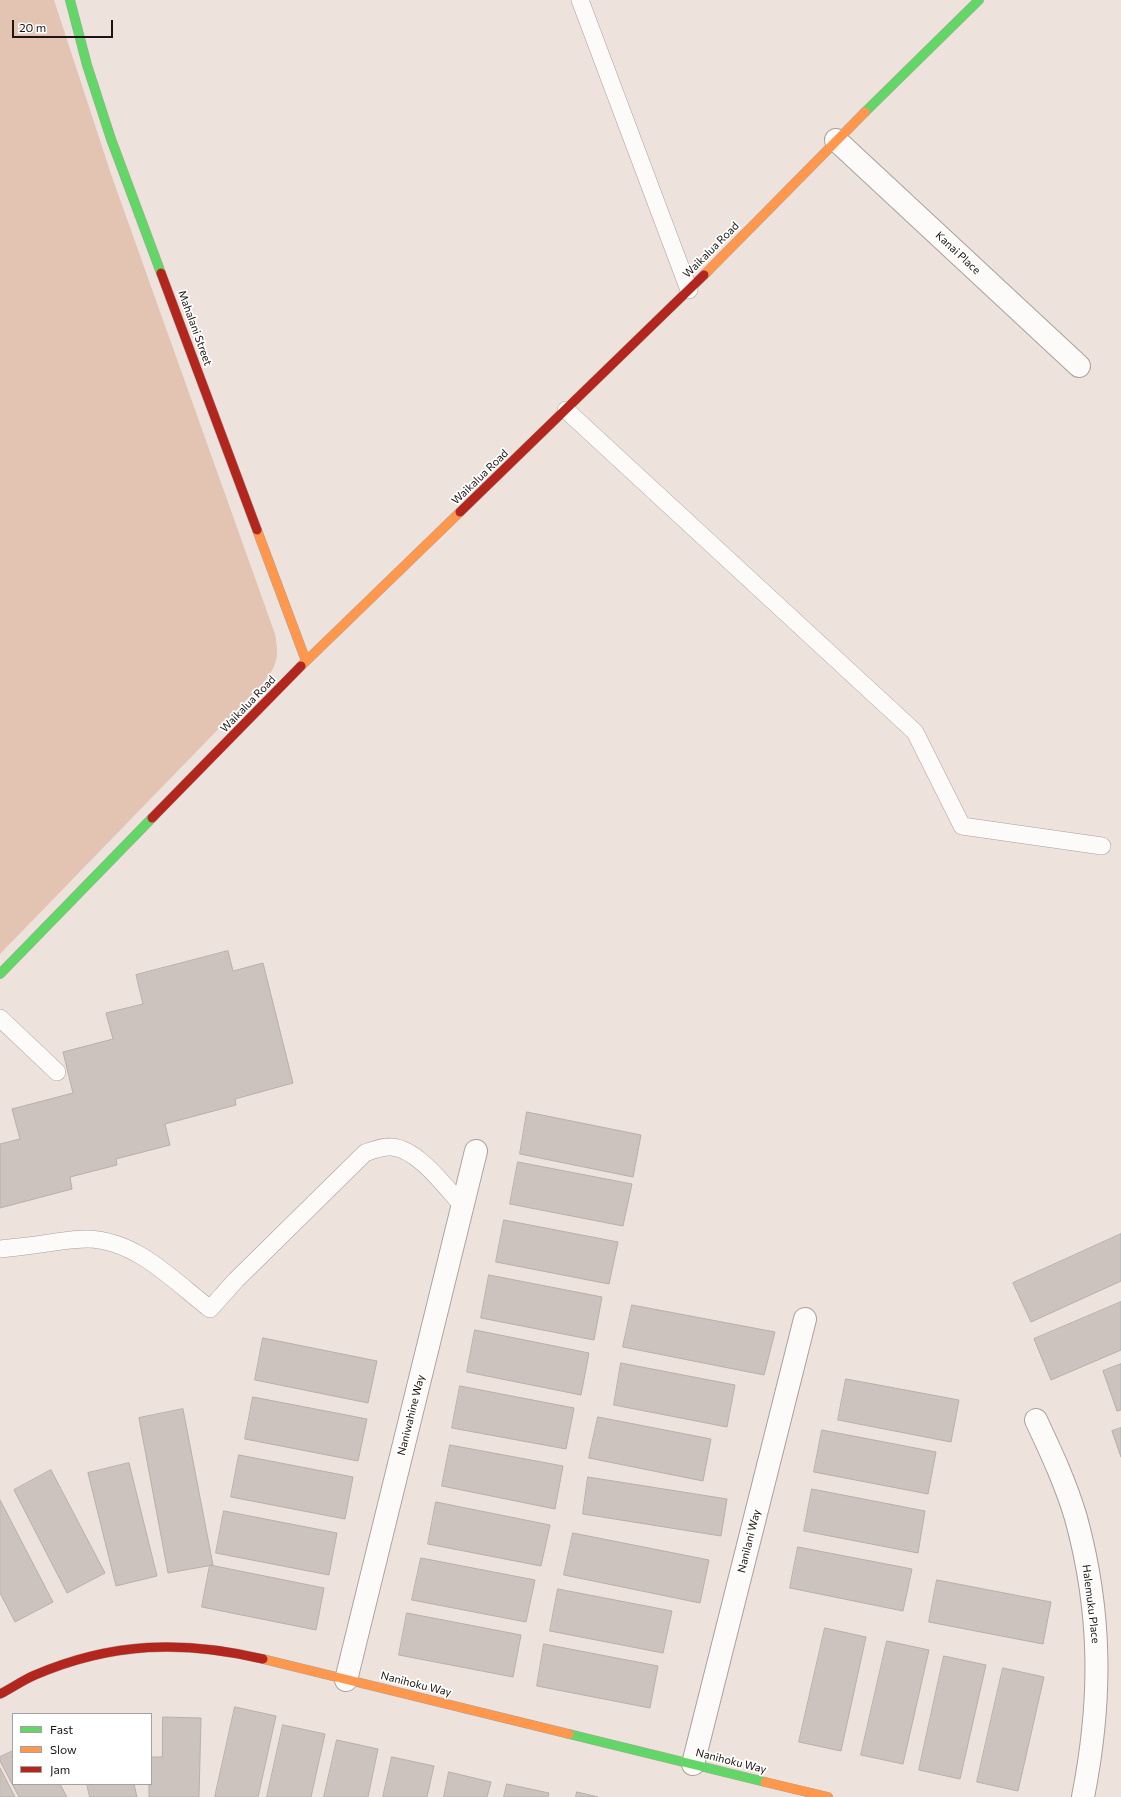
<!DOCTYPE html>
<html>
<head>
<meta charset="utf-8">
<style>
  body { margin:0 }
  #map { position:relative; width:1121px; height:1797px; overflow:hidden; background:#ede2dc; font-family:Commissioner,sans-serif }
  canvas { display:block }
  .legend { position:absolute; left:12px; top:1713px; width:140px; height:72px; box-sizing:border-box; background:#fff; border:1px solid #a4a1a0; margin:0; padding:5px 7px; list-style:none; font-size:12px; color:#1c1511 }
  .legend li { display:flex; align-items:center; gap:8px; height:20px }
  .legend b { width:20px; border:1px solid #a4a1a0 }
  .scale { position:absolute; left:12px; top:20px; width:101px; height:18px; box-sizing:border-box; border:2px solid #1c1511; border-top:0; padding-left:5px; font-size:12px; line-height:14px; white-space:nowrap; color:#1c1511; -webkit-text-stroke:3px #fff; paint-order:stroke }
</style>
</head>
<body>
<div id="map">
<canvas width="1121" height="1797"></canvas>
<ul class="legend">
<li><b style="height:5px;background:#63d668"></b>Fast</li>
<li><b style="height:5px;background:#ff974d"></b>Slow</li>
<li><b style="height:5px;background:#b3261e"></b>Jam</li>
</ul>
<div class="scale">20 m</div>
</div>
<script>
const ctx = document.querySelector('canvas').getContext('2d');
ctx.lineJoin = 'round';
function fill(path, color) {
  ctx.fillStyle = color;
  ctx.fill(path, 'evenodd');
}
function stroke(path, color, width, dash) {
  ctx.strokeStyle = color;
  ctx.lineWidth = width;
  ctx.lineCap = dash ? 'butt' : 'round';
  ctx.setLineDash(dash || []);
  ctx.stroke(path);
}
function drawText(font, color, halo, rows, align = 'center') {
  ctx.font = font + ' Commissioner,sans-serif';
  ctx.lineWidth = 3.5;
  ctx.setLineDash([]);
  ctx.textBaseline = 'middle';
  ctx.strokeStyle = halo;
  ctx.fillStyle = color;
  for (const [text, x, y, turn = 0] of rows) {
    ctx.save();
    ctx.translate(x, y);
    ctx.rotate((+turn || 0) * Math.PI / 180);
    ctx.textAlign = isNaN(turn) ? turn : align;
    if (halo) ctx.strokeText(text, 0, 0);
    ctx.fillText(text, 0, 0);
    ctx.restore();
  }
}
fill(new Path2D(`
  M 0,0 L 54,0 L 112,177 L 275,634 C 279,656 278,664 264,682 L 0,954 Z`), '#e3c4b3');
const building = new Path2D(`
  M 228,951 L 233,971 L 263,963 L 293,1083 L 235,1099 L 236,1105 L 165,1124 L 170,1145 L 116,1159 L 117,1165 L 70,1177 L 72,1189 L 0,1208 L 0,1144 L 20,1139 L 12,1109 L 73,1093 L 63,1052 L 113,1039 L 106,1013 L 143,1004 L 136,975 Z
  M 527,1112 L 641,1135 L 633,1177 L 520,1154 Z
  M 518,1162 L 632,1184 L 623,1226 L 510,1204 Z
  M 504,1220 L 618,1242 L 609,1284 L 496,1262 Z
  M 1121,1234 L 1121,1281 L 1031,1322 L 1013,1283 Z
  M 489,1275 L 602,1297 L 594,1340 L 481,1318 Z
  M 1121,1302 L 1121,1350 L 1051,1380 L 1034,1339 Z
  M 632,1305 L 775,1332 L 764,1375 L 623,1347 Z
  M 475,1330 L 589,1353 L 581,1395 L 467,1372 Z
  M 263,1338 L 377,1361 L 368,1403 L 255,1380 Z
  M 621,1363 L 735,1385 L 727,1427 L 614,1405 Z
  M 1121,1364 L 1121,1410 L 1117,1411 L 1103,1371 Z
  M 846,1379 L 959,1400 L 951,1442 L 838,1420 Z
  M 460,1386 L 574,1408 L 566,1449 L 452,1428 Z
  M 253,1397 L 367,1419 L 358,1461 L 245,1439 Z
  M 183,1409 L 213,1565 L 168,1573 L 139,1418 Z
  M 598,1417 L 711,1439 L 703,1481 L 589,1458 Z
  M 1121,1428 L 1121,1457 L 1112,1431 Z
  M 822,1430 L 936,1452 L 928,1494 L 814,1472 Z
  M 450,1445 L 563,1466 L 555,1509 L 442,1486 Z
  M 239,1455 L 353,1477 L 345,1519 L 231,1497 Z
  M 129,1463 L 157,1576 L 116,1586 L 88,1473 Z
  M 51,1470 L 105,1573 L 67,1593 L 14,1490 Z
  M 588,1477 L 727,1499 L 721,1536 L 583,1514 Z
  M 812,1489 L 925,1511 L 918,1553 L 804,1531 Z
  M 0,1500 L 53,1602 L 15,1622 L 0,1593 Z
  M 436,1502 L 550,1525 L 541,1566 L 428,1544 Z
  M 224,1511 L 337,1533 L 329,1575 L 216,1553 Z
  M 573,1533 L 709,1560 L 700,1603 L 564,1575 Z
  M 798,1547 L 912,1569 L 903,1611 L 790,1588 Z
  M 421,1558 L 535,1580 L 526,1622 L 412,1600 Z
  M 210,1565 L 324,1588 L 316,1630 L 202,1607 Z
  M 937,1580 L 1051,1602 L 1043,1644 L 929,1622 Z
  M 558,1589 L 672,1611 L 663,1653 L 550,1631 Z
  M 407,1613 L 521,1635 L 513,1677 L 399,1655 Z
  M 825,1628 L 866,1637 L 841,1751 L 799,1742 Z
  M 887,1641 L 929,1650 L 903,1764 L 861,1755 Z
  M 544,1644 L 658,1666 L 650,1708 L 537,1686 Z
  M 944,1656 L 986,1665 L 960,1779 L 919,1770 Z
  M 1003,1668 L 1044,1677 L 1018,1791 L 977,1782 Z
  M 235,1707 L 276,1716 L 258,1797 L 215,1797 Z
  M 163,1717 L 201,1718 L 199,1797 L 149,1797 L 149,1784 L 151,1784 L 151,1757 L 162,1757 Z
  M 283,1725 L 325,1734 L 311,1797 L 267,1797 Z
  M 337,1740 L 378,1749 L 368,1797 L 324,1797 Z
  M 13,1751 L 13,1784 L 60,1784 L 67,1797 L 19,1797 L 0,1761 L 0,1757 Z
  M 392,1757 L 434,1766 L 427,1797 L 383,1797 Z
  M 0,1768 L 15,1797 L 0,1797 Z
  M 449,1772 L 491,1782 L 487,1797 L 444,1797 Z
  M 87,1784 L 134,1784 L 137,1797 L 90,1797 Z
  M 507,1784 L 549,1793 L 548,1797 L 504,1797 Z
  M 577,1792 L 598,1797 L 576,1797 Z`);
fill(building, '#ccc3bf');
stroke(building, '#b8afaa', 1);
const lane = new Path2D(`
  M 580,0 L 689,290
  M 566,410 L 915,732 L 962,826 L 1102,846
  M 0,1018 L 57,1072
  M 0,1249 C 16,1247 32,1246 48,1243 C 62,1241 74,1239 88,1239 C 136,1240 174,1281 210,1309 L 236,1280 L 365,1153 C 373,1150 382,1146 392,1147 C 418,1149 445,1187 463,1206`);
const street = new Path2D(`
  M 836,140 L 1079,366
  M 1036,1420 C 1051,1452 1066,1484 1076,1518 C 1102,1613 1102,1701 1083,1797
  M 346,1680 L 476,1151
  M 693,1764 L 805,1319`);
const fast = new Path2D(`
  M 70,0 L 87,65 L 111,139 L 161,273
  M 865,112 L 979,0
  M 0,974 L 152,818
  M 569,1734 L 765,1782`);
const slow = new Path2D(`
  M 704,275 L 865,112
  M 257,530 L 306,661
  M 301,666 L 460,512
  M 263,1659 L 569,1734
  M 765,1782 L 828,1797`);
const jam = new Path2D(`
  M 161,273 L 257,530
  M 460,512 L 704,275
  M 152,818 L 301,666
  M 0,1694 C 12,1688 23,1680 35,1675 C 112,1642 183,1640 263,1659`);
stroke(lane, '#a9a19c', 18);
stroke(street, '#a9a19c', 24);
stroke(fast, '#a9a19c', 10);
stroke(slow, '#a9a19c', 10);
stroke(jam, '#a9a19c', 10);
stroke(lane, '#fcfbfa', 17);
stroke(street, '#fcfbfa', 22);
stroke(fast, '#63d668', 9);
stroke(slow, '#ff974d', 9);
stroke(jam, '#b3261e', 9);
drawText('11px', '#1c1511', '#fff', [
  ["Waikalua Road",711,250,-45],
  ["Kanai Place",958,253,43],
  ["Mahalani Street",195,328,70],
  ["Waikalua Road",480,477,-44],
  ["Waikalua Road",248,704,-46],
  ["Naniwahine Way",411,1415,-76],
  ["Nanilani Way",749,1541,-76],
  ["Halemuku Place",1091,1604,83],
  ["Nanihoku Way",416,1684,14],
  ["Nanihoku Way",731,1761,14]
]);
</script>
</body>
</html>
